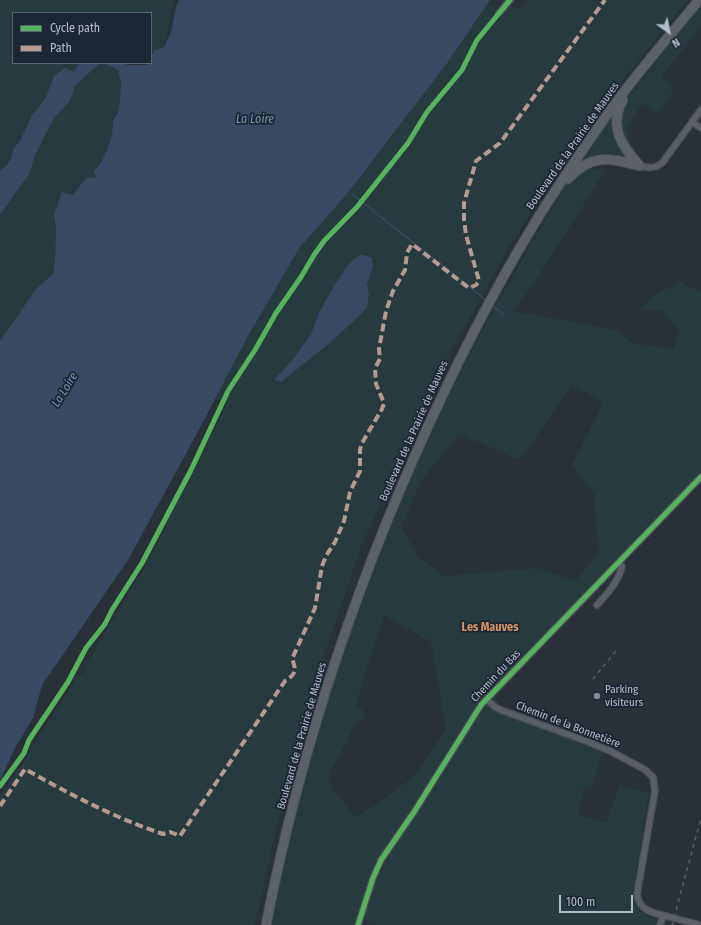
<!DOCTYPE html>
<html>
<head>
<meta charset="utf-8">
<style>
  body { margin:0 }
  #map { position:relative; width:701px; height:925px; overflow:hidden; background:#2a3038; font-family:"Fira Sans Condensed",sans-serif }
  canvas { display:block }
  .legend { position:absolute; left:12px; top:12px; width:140px; height:52px; box-sizing:border-box; background:#1d2633; border:1px solid #59626f; margin:0; padding:5px 7px; list-style:none; font-size:12px; color:#b4bcc9 }
  .legend li { display:flex; align-items:center; gap:8px; height:20px }
  .legend b { width:20px; border:1px solid #59626f }
  .north { position:absolute; left:649px; top:12px; width:40px; height:40px; -webkit-text-stroke:3px #1d2633; paint-order:stroke; rotate:147deg; font-size:11px; font-weight:700; line-height:16px; text-align:center; color:#b4bcc9 }
  .north::after { content:''; display:block; margin:auto; width:14px; height:18px; background:#b4bcc9; clip-path:polygon(50% 0,100% 100%,50% 72%,0 100%) }
  .scale { position:absolute; left:559px; top:895px; width:74px; height:18px; box-sizing:border-box; border:2px solid #b4bcc9; border-top:0; padding-left:5px; font-size:12px; line-height:14px; white-space:nowrap; color:#b4bcc9; -webkit-text-stroke:3px #1d2633; paint-order:stroke }
</style>
</head>
<body>
<div id="map">
<canvas width="701" height="925"></canvas>
<ul class="legend">
<li><b style="height:5px;background:#56b35d"></b>Cycle path</li>
<li><b style="height:5px;background:#b69a8f"></b>Path</li>
</ul>
<div class="north">N</div>
<div class="scale">100 m</div>
</div>
<script>
const ctx = document.querySelector('canvas').getContext('2d');
ctx.lineJoin = 'round';
function fill(path, color) {
  ctx.fillStyle = color;
  ctx.fill(path, 'evenodd');
}
function stroke(path, color, width, dash) {
  ctx.strokeStyle = color;
  ctx.lineWidth = width;
  ctx.lineCap = dash ? 'butt' : 'round';
  ctx.setLineDash(dash || []);
  ctx.stroke(path);
}
function drawText(font, color, halo, rows, align = 'center') {
  ctx.font = font + ' "Fira Sans Condensed",sans-serif';
  ctx.lineWidth = 3.5;
  ctx.setLineDash([]);
  ctx.textBaseline = 'middle';
  ctx.strokeStyle = halo;
  ctx.fillStyle = color;
  for (const [text, x, y, turn = 0] of rows) {
    ctx.save();
    ctx.translate(x, y);
    ctx.rotate((+turn || 0) * Math.PI / 180);
    ctx.textAlign = isNaN(turn) ? turn : align;
    if (halo) ctx.strokeText(text, 0, 0);
    ctx.fillText(text, 0, 0);
    ctx.restore();
  }
}
fill(new Path2D(`
  M 0,0 L 174,0 L 164,47 L 154,50 L 151,57 L 151,13 L 13,13 L 13,63 L 79,63 L 74,72 L 54,76 L 46,97 L 29,120 L 20,141 L 14,148 L 10,160 L 6,166 L 0,171 Z
  M 529,0 L 688,0 L 618,86 L 591,123 L 586,125 L 506,252 L 477,305 L 454,345 L 362,544 L 318,672 L 305,727 L 281,809 L 255,925 L 0,925 L 0,796 L 22,765 L 38,737 L 69,692 L 77,676 L 84,673 L 87,662 C 116,614 148,567 170,516 L 226,406 L 216,398 L 248,336 L 300,247 L 347,194 L 448,62 L 487,4 L 502,14 L 510,6 C 519,10 523,7 529,0 ZM 348,264 L 373,268 L 367,283 L 369,295 L 367,308 L 352,323 L 326,346 L 286,378 L 274,380 L 294,358 L 311,334 L 319,312 Z
  M 701,3 L 701,26 L 661,77 L 675,88 L 658,113 L 643,103 L 627,127 L 630,141 L 639,157 L 638,158 L 625,145 L 619,127 L 625,101 Z
  M 100,63 L 104,63 L 118,70 L 121,84 L 119,110 L 113,121 L 112,136 L 108,147 L 101,163 L 94,171 L 96,177 L 86,178 L 73,195 L 62,193 L 54,215 L 56,227 L 55,259 L 53,274 L 36,289 L 0,341 L 0,215 L 30,173 L 34,158 L 45,135 L 55,117 L 70,101 L 75,86 Z
  M 614,111 L 614,126 L 633,161 L 577,166 Z
  M 589,169 L 606,169 L 531,288 L 513,311 L 617,330 L 632,343 L 673,349 L 680,331 L 662,310 L 640,310 L 653,295 L 681,282 L 701,292 L 701,481 L 497,692 C 494,698 496,701 501,706 L 558,728 L 558,734 L 603,752 L 592,788 L 584,786 L 578,815 L 607,822 L 619,786 L 649,793 L 633,892 L 637,908 L 646,916 L 665,925 L 377,925 L 357,918 L 354,925 L 268,925 L 310,755 L 354,618 L 428,435 L 477,339 L 541,226 L 561,193 L 573,177 ZM 572,385 L 604,402 L 572,465 L 594,494 L 599,553 L 575,581 L 538,568 L 444,576 L 418,557 L 401,526 L 422,479 L 460,434 L 520,460 ZM 384,615 L 431,642 L 446,730 L 415,775 L 379,803 L 356,817 L 331,788 L 329,773 L 346,743 L 355,723 L 364,720 L 365,713 L 356,704 Z`), '#273a3e');
fill(new Path2D(`
  M 179,0 L 490,0 L 448,62 L 347,194 L 300,247 L 248,336 L 201,426 L 128,560 L 42,685 L 33,718 L 15,748 L 0,780 L 0,341 L 36,289 L 53,274 L 55,259 L 56,227 L 54,215 L 62,192 L 73,195 L 86,178 L 96,177 L 94,171 L 101,163 L 108,147 L 112,136 L 113,121 L 119,110 L 121,84 L 118,70 L 104,63 L 124,63 L 127,65 L 147,65 L 148,63 L 151,63 L 151,57 L 154,50 L 164,47 L 171,32 L 176,7 Z
  M 79,63 L 100,63 L 75,86 L 70,101 L 55,117 L 45,135 L 34,158 L 30,173 L 0,215 L 0,171 L 6,166 L 10,160 L 14,148 L 20,141 L 31,117 L 46,97 L 54,76 L 65,68 L 74,72 Z
  M 359,255 L 364,255 L 372,258 L 373,268 L 367,283 L 369,295 L 367,308 L 352,323 L 326,346 L 281,382 L 274,380 L 294,358 L 311,334 L 319,313 L 328,296 L 348,264 Z`), '#384963');
stroke(new Path2D(`
  M 352,194 L 487,301
  M 492,305 L 504,315`), '#384963', 1.5);
const minor = new Path2D(`
  M 499,13 L 510,0
  M 692,122 L 701,110
  M 640,166 C 650,168 655,169 663,162 L 692,122 L 701,128
  M 597,605 C 607,594 618,582 622,567 L 619,562
  M 486,699 L 495,707 L 501,710 L 591,743 L 610,751 L 644,769 L 653,777 L 655,791 L 637,894 C 639,910 652,913 666,916
  M 358,925 L 373,878 L 381,860 L 414,812 L 481,705 L 701,477
  M 660,925 L 663,916`);
const primary = new Path2D(`
  M 623,100 C 608,126 622,147 640,166
  M 568,179 C 591,153 610,158 640,166
  M 266,925 C 302,740 364,560 445,390 C 479,319 517,248 561,182 C 579,155 598,127 617,101 C 643,66 671,34 699,0`);
stroke(minor, '#484c53', 8);
stroke(primary, '#484c55', 11);
stroke(minor, '#5a5e66', 5.5);
stroke(primary, '#5c6168', 9);
stroke(new Path2D(`
  M 593,679 L 616,651
  M 672,925 L 701,818`), '#595d64', 1.5, [4, 4]);
const minorBridge = new Path2D(`
  M 666,916 L 700,925`);
stroke(minorBridge, '#484c53', 8, []);
stroke(minorBridge, '#5a5e66', 5.5);
stroke(new Path2D(`
  M 0,806 L 25,769 C 69,794 115,818 163,834 L 170,832 L 180,836 L 285,681 C 296,674 297,671 292,659 L 315,608 L 322,566 L 326,556 L 335,542 L 344,521 L 350,492 L 360,471 L 360,450 L 362,443 L 382,409 L 384,403 L 376,384 L 375,368 L 380,359 L 379,349 L 386,311 L 393,291 L 405,270 L 407,253 L 412,244 L 469,288 L 476,285 L 479,281 L 478,277 L 466,235 L 464,220 L 464,203 L 476,161 L 500,143 L 605,0`), '#b69a8f', 4, [8, 4]);
stroke(new Path2D(`
  M 0,786 L 24,753 L 29,740 L 68,682 L 86,648 L 105,624 L 112,610 L 142,563 L 191,470 L 228,391 L 255,350 L 276,313 L 301,277 L 314,255 L 324,241 L 357,207 L 408,143 L 427,112 L 462,70 L 477,40 L 510,0
  M 358,925 L 373,878 L 381,860 L 414,812 L 481,705 L 701,477`), '#56b35d', 5);
for (const [x, y, r, color] of [
  [597,696,4,"#848b96"]
]) {
  const dot = new Path2D();
  dot.arc(x, y, r, 0, 2 * Math.PI);
  ctx.fillStyle = color;
  ctx.fill(dot);
  stroke(dot, '#1d2633', 1.5);
}
drawText('11px', '#b4bcc9', '#1d2633', [
  ["Boulevard de la Prairie de Mauves",573,146,-55],
  ["Boulevard de la Prairie de Mauves",414,431,-66],
  ["Chemin du Bas",496,676,-47],
  ["Chemin de la Bonnetière",568,725,21],
  ["Boulevard de la Prairie de Mauves",302,736,-74]
]);
drawText('11px', '#b4bcc9', '#1d2633', [
  ["Parking",605,690],
  ["visiteurs",605,703]
], 'left');
drawText('italic 12px', '#7c92b1', '#1d2633', [
  ["La Loire",255,120],
  ["La Loire",65,390,-58]
]);
drawText('bold 12px', '#d59563', '#1d2633', [
  ["Les Mauves",490,628]
]);
</script>
</body>
</html>
